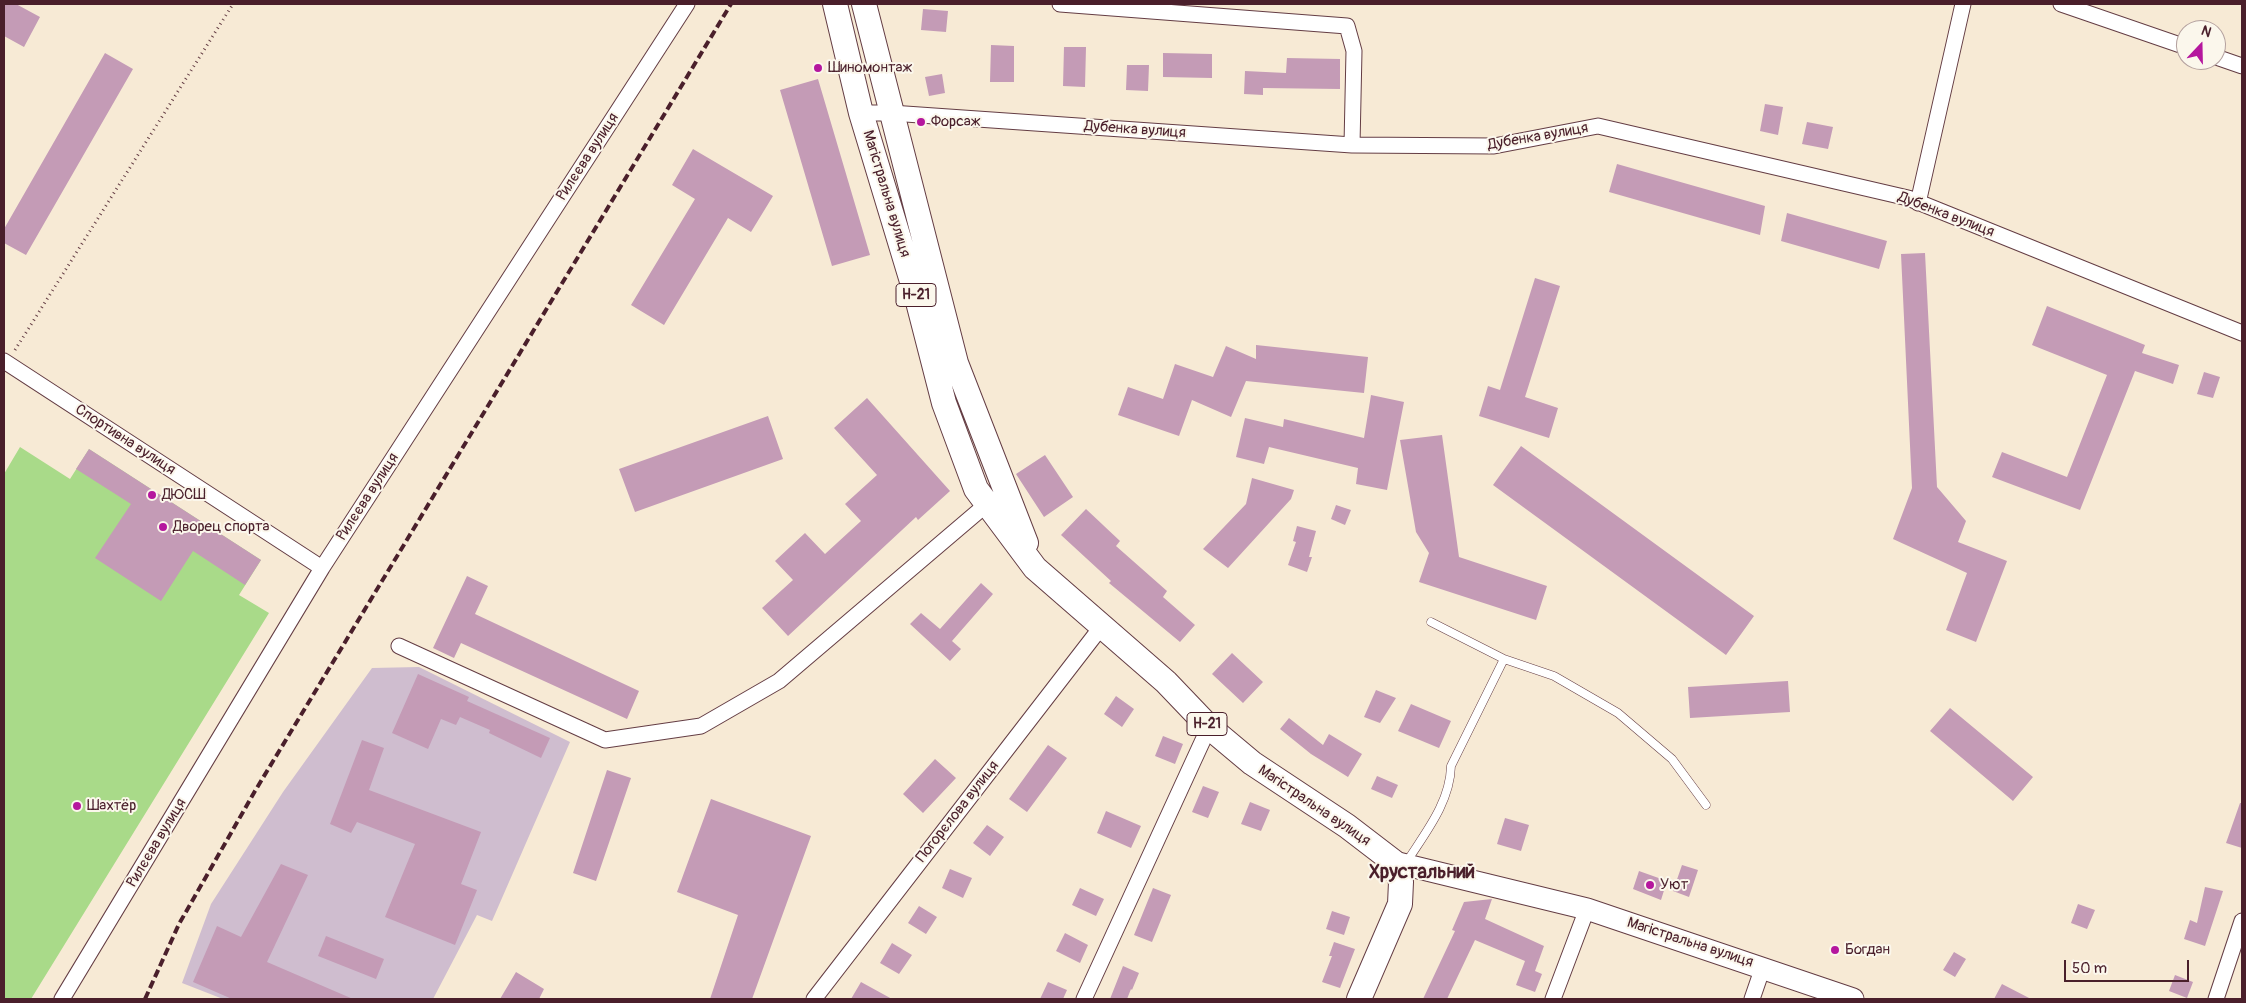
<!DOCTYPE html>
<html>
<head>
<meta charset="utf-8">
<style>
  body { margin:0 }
  #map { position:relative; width:2246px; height:1003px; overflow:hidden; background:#f7ead5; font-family:Pangolin,sans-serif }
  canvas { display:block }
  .frame { position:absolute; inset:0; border:5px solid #4a1f2b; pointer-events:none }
  .north { position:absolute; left:2176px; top:20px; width:50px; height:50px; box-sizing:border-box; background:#fbf7ec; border:1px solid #b4a19f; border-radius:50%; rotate:21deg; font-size:14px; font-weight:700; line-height:20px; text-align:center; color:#4a1f2b }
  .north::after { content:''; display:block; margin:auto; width:18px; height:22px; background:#b5179e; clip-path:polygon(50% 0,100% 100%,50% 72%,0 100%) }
  .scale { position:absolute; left:2064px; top:960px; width:125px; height:22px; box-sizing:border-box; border:2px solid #4a1f2b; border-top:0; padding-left:6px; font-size:15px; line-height:18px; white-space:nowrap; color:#4a1f2b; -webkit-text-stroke:4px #fbf7ec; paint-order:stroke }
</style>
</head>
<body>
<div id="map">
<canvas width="2246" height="1003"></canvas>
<div class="frame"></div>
<div class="north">N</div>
<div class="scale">50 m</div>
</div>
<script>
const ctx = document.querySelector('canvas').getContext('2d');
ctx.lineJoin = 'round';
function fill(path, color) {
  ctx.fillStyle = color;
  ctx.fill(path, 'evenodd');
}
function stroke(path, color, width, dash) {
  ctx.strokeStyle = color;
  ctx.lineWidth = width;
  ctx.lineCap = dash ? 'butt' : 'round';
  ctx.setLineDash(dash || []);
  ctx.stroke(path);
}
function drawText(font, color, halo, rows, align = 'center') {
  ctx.font = font + ' Pangolin,sans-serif';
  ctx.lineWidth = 4;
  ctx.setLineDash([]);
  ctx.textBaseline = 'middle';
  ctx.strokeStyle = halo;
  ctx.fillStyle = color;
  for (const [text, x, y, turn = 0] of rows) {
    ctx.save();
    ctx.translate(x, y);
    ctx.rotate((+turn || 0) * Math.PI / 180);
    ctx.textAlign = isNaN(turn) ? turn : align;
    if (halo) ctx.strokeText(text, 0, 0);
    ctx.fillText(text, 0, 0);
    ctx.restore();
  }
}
fill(new Path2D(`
  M 419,667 L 570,742 L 492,921 L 477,915 L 433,999 L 223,999 L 182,983 L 211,904 L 283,792 L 372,668 Z`), '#cfbdcf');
fill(new Path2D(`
  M 20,447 L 70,479 L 89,449 L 261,560 L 239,595 L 269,613 L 31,999 L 4,999 L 4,474 Z`), '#a9da89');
fill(new Path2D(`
  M 4,4 L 16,4 L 40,17 L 24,47 L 4,36 Z
  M 923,9 L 948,11 L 946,32 L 921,30 Z
  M 991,45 L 1014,46 L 1014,82 L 990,82 Z
  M 1064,47 L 1086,47 L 1085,87 L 1063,86 Z
  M 105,53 L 133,69 L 26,255 L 4,243 L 4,229 Z
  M 1163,53 L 1212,54 L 1212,78 L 1163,77 Z
  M 1287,58 L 1340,59 L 1340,89 L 1263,88 L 1263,95 L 1244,94 L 1245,71 L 1286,73 Z
  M 1127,65 L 1149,65 L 1148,91 L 1126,90 Z
  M 942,74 L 945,93 L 929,96 L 925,77 Z
  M 818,79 L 870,255 L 832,266 L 780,90 Z
  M 1765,104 L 1783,107 L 1778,135 L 1760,131 Z
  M 1807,122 L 1833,127 L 1828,149 L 1802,144 Z
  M 693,149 L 773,196 L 751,232 L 728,218 L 664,325 L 631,305 L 695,199 L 672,185 Z
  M 1617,164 L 1765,206 L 1760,235 L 1609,192 Z
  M 1787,213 L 1887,241 L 1879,269 L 1781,241 Z
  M 1925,253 L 1937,487 L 1966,521 L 1958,542 L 2007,561 L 1976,642 L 1946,630 L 1967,573 L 1893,539 L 1912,488 L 1901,254 Z
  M 1535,278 L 1560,286 L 1525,397 L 1558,408 L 1549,438 L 1479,416 L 1488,386 L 1500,390 Z
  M 2047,306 L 2145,345 L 2142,353 L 2179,365 L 2173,384 L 2135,371 L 2080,510 L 1992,477 L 2002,452 L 2067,477 L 2107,375 L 2032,345 Z
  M 1256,345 L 1368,357 L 1364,393 L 1246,381 L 1231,417 L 1192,400 L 1179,436 L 1118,415 L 1128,387 L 1163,399 L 1175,364 L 1213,377 L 1226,346 L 1256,359 Z
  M 2204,372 L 2220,377 L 2213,398 L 2197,394 Z
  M 1371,395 L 1404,402 L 1387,490 L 1356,484 L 1358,468 L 1269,447 L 1264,464 L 1236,457 L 1245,418 L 1283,427 L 1284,419 L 1364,438 Z
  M 867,398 L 950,491 L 918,520 L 916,517 L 788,636 L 762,608 L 793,580 L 775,561 L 805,533 L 825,554 L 861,521 L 845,504 L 877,475 L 834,428 Z
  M 768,416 L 783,459 L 635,512 L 619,469 Z
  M 1442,435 L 1459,557 L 1547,586 L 1536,620 L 1419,582 L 1429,553 L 1416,532 L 1400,440 Z
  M 1521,446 L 1754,616 L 1726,655 L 1493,485 Z
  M 89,449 L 261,560 L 245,585 L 193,551 L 161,601 L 95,558 L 131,504 L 76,469 Z
  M 1045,455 L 1073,497 L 1044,517 L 1016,474 Z
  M 1252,478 L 1294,490 L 1291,499 L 1228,568 L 1203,549 L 1246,504 Z
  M 1336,505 L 1351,510 L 1345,525 L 1331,519 Z
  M 1086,509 L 1120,541 L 1116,546 L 1167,591 L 1163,597 L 1195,625 L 1180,642 L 1109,583 L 1111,581 L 1061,535 Z
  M 1297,526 L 1316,531 L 1309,557 L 1312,557 L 1307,572 L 1288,565 L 1296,542 L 1293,541 Z
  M 467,576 L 488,586 L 475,614 L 639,691 L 627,719 L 461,643 L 454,658 L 433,648 Z
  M 981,583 L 993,594 L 952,641 L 961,649 L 950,661 L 910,624 L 921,613 L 940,629 Z
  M 1232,653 L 1263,682 L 1243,703 L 1212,674 Z
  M 418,674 L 469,697 L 467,701 L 550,738 L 541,758 L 489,733 L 490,730 L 460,717 L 456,725 L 441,719 L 428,749 L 392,733 Z
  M 1788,681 L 1790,712 L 1690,718 L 1688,687 Z
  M 1376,690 L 1396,698 L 1380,723 L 1364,717 Z
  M 1116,696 L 1134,709 L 1122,727 L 1104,714 Z
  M 1411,704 L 1451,721 L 1439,748 L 1398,731 Z
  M 1950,708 L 2033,777 L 2013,801 L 1930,731 Z
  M 1289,718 L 1323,745 L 1329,734 L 1362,754 L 1348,777 L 1311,754 L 1280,729 Z
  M 1163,736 L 1183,744 L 1175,764 L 1155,756 Z
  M 362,740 L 384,748 L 369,790 L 481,832 L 461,884 L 477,890 L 455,945 L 385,917 L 415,844 L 357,822 L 351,833 L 330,824 Z
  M 1048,745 L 1067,758 L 1027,812 L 1009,799 Z
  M 935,759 L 956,778 L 923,813 L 903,794 Z
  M 607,770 L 631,778 L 596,881 L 573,873 Z
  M 1377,776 L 1398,785 L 1392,798 L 1371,789 Z
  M 1203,786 L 1219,792 L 1208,818 L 1192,812 Z
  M 711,799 L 811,836 L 752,999 L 710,999 L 738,915 L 677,892 Z
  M 1250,802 L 1270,810 L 1261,831 L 1241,824 Z
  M 2240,803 L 2242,803 L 2242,848 L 2226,843 Z
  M 1106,811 L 1141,826 L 1131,848 L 1097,833 Z
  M 1505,818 L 1529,825 L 1521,851 L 1497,844 Z
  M 987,825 L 1004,837 L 990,856 L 973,843 Z
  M 281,864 L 308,875 L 267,962 L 353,999 L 232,999 L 193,982 L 217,926 L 241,937 Z
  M 1682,865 L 1698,870 L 1689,897 L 1673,891 Z
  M 950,869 L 972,878 L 963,898 L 942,888 Z
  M 1639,871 L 1667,881 L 1661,900 L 1633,889 Z
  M 2205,887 L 2223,891 L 2205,946 L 2184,939 L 2190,920 L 2197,923 Z
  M 1080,888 L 1104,899 L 1096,916 L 1072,905 Z
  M 1153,888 L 1171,895 L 1152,942 L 1134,935 Z
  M 1492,899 L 1485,919 L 1544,946 L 1535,971 L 1542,974 L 1535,992 L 1516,985 L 1525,961 L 1475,940 L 1447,999 L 1423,999 L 1455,931 L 1452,930 L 1464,902 Z
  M 2078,904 L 2095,910 L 2087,929 L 2071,923 Z
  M 919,906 L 937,917 L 926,934 L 908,923 Z
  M 1332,911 L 1350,917 L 1344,935 L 1326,929 Z
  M 1065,933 L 1088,945 L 1080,963 L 1056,951 Z
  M 326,936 L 384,959 L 376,979 L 318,956 Z
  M 1334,942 L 1355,949 L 1340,988 L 1322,982 L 1332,956 L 1329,956 Z
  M 892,943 L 912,955 L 899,974 L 880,963 Z
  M 1954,952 L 1966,959 L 1955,977 L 1943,970 Z
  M 1123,966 L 1139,973 L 1132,990 L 1131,989 L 1127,999 L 1110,999 Z
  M 516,972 L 544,989 L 539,999 L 500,999 Z
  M 2175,975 L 2193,982 L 2187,998 L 2169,991 Z
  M 861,982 L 892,999 L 851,999 Z
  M 1048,982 L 1067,990 L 1063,999 L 1040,999 Z
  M 2002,984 L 2031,999 L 1994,999 Z`), '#c49bb6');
const lane = new Path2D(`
  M 1431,622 L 1504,659 L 1554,676 L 1618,713 L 1672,759 L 1706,805
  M 1406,863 C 1425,833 1450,803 1451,766 L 1504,659`);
const street = new Path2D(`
  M 1060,4 L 1347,26 L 1354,51 L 1352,145
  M 2061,4 L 2186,47
  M 2216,57 L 2242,66
  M 861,113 L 891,113 L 1352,145 L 1494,146 L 1598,126 L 1908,198 L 2242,333
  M 1918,203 L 1963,4
  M 4,361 L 322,568
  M 399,646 L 605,740 L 701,726 L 779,681 L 987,504
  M 62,999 L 322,568 L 687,4
  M 814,999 L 1102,626
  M 1084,999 L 1209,727
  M 1553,999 L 1587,909
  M 1752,999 L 1763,967
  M 2216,999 L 2242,921`);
const secondary = new Path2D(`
  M 1394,862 L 1587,909 L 1853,999`);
const primary = new Path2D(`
  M 835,4 L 861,113 L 917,298 L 944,403 L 976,489 L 1035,568 L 1166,682 L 1209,727 L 1252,763 L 1347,826 L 1394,862 L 1401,882 L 1400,904 L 1359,999
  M 864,4 L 956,363 L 1026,543`);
stroke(lane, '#643d44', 9);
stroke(street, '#643d44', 17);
stroke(secondary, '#643d44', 23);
stroke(primary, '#643d44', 26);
stroke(new Path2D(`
  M 15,350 L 233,4`), '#643d44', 3, [1, 4]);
stroke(lane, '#fff', 8);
stroke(street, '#fff', 15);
stroke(secondary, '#fff', 21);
stroke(primary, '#fff', 24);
stroke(new Path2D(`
  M 145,999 L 179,924 L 255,791 L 731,4`), '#4a1f2b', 4, [8, 4]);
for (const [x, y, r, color] of [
  [818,68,5,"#b5179e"],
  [921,122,5,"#b5179e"],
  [152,495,5,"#b5179e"],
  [163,527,5,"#b5179e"],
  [77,806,5,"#b5179e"],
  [1650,885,5,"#b5179e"],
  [1835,950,5,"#b5179e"]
]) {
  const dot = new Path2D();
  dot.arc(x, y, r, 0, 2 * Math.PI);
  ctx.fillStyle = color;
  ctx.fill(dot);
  stroke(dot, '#fbf7ec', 2);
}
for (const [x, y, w] of [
  [916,295,40],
  [1207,724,40]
]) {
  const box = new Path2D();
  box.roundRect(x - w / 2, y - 11.5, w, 23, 4);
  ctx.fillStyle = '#fbf7ec';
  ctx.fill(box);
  stroke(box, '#4a1f2b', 1);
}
drawText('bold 14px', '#4a1f2b', null, [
  ["Н-21",916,295],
  ["Н-21",1207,724]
]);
drawText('15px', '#4a1f2b', '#fbf7ec', [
  ["Шиномонтаж",828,68],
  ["Форсаж",931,122],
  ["ДЮСШ",162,495],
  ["Дворец спорта",173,527],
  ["Шахтёр",87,806],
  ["Уют",1660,885],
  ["Богдан",1845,950]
], 'left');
drawText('15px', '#4a1f2b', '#fbf7ec', [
  ["Дубенка вулиця",1135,130,4],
  ["Дубенка вулиця",1538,137,-10],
  ["Рилєєва вулиця",588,157,-57],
  ["Магістральна вулиця",886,194,73],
  ["Дубенка вулиця",1946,215,21],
  ["Спортивна вулиця",125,440,33],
  ["Рилєєва вулиця",368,497,-57],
  ["Магістральна вулиця",1314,806,34],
  ["Погорєлова вулиця",958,812,-52],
  ["Рилєєва вулиця",157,843,-59],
  ["Магістральна вулиця",1690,943,18]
]);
drawText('bold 20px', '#4a1f2b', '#fbf7ec', [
  ["Хрустальний",1422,873]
]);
</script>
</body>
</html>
